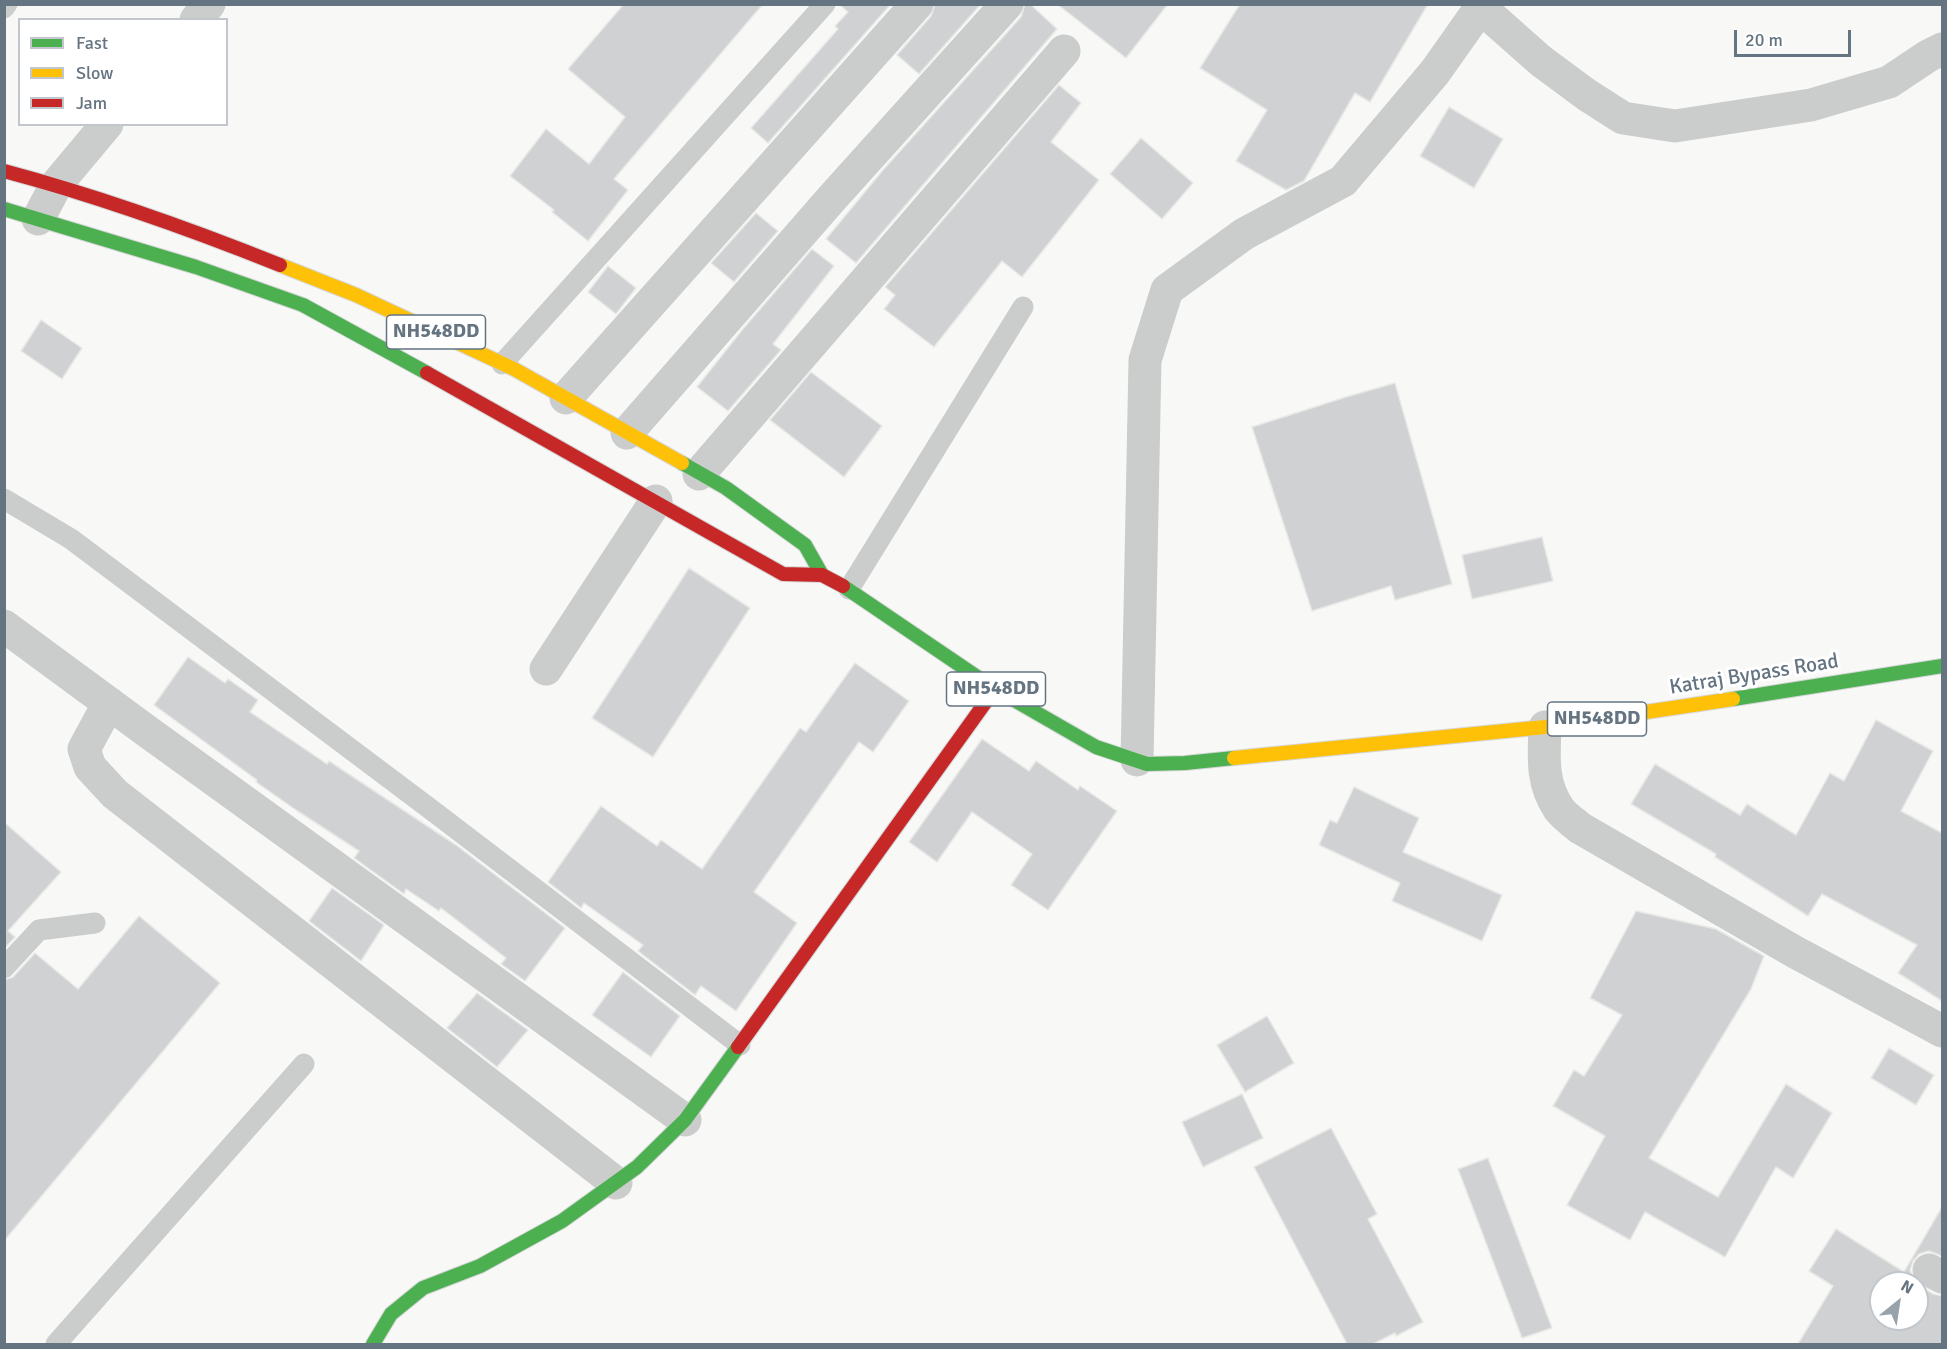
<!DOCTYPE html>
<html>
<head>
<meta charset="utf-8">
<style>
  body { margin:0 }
  #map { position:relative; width:1947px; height:1349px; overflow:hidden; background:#f8f8f7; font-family:Signika,sans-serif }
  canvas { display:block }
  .frame { position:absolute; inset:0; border:6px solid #647481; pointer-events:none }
  .legend { position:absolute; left:18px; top:18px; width:210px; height:108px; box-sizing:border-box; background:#fff; border:2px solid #c1c7cd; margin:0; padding:8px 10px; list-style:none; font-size:18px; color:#647481 }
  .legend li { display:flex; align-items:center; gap:12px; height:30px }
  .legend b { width:30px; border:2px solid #c1c7cd }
  .north { position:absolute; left:1869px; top:1271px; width:60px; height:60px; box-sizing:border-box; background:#fff; border:2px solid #c1c7cd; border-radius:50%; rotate:30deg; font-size:16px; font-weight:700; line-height:24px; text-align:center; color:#647481 }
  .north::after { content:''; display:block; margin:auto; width:21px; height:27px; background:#98a2aa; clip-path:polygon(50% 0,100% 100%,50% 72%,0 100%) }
  .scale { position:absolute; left:1734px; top:30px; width:117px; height:27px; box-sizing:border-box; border:3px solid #647481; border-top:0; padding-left:8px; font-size:18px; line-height:21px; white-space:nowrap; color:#647481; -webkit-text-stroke:4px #fff; paint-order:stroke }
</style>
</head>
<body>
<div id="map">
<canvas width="1947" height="1349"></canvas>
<div class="frame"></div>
<ul class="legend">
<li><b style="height:8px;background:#4caf50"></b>Fast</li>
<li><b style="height:8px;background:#ffc107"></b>Slow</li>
<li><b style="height:8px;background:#c62828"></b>Jam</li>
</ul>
<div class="north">N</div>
<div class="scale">20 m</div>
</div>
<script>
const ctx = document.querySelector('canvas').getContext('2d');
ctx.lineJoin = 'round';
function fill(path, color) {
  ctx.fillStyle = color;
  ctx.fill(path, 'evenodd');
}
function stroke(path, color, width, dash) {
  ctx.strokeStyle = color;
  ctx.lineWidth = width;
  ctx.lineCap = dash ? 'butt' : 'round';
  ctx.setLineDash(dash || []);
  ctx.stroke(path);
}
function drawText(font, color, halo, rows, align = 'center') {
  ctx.font = font + ' Signika,sans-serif';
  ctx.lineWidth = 6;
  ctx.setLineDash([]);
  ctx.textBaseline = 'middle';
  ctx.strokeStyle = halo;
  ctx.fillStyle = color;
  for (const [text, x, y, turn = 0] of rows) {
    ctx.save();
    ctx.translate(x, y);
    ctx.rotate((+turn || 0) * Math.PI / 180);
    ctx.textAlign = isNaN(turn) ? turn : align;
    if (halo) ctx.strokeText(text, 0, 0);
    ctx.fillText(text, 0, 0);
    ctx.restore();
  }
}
const building = new Path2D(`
  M 624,4 L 763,4 L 614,179 L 628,190 L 588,241 L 552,212 L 554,210 L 510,176 L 546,129 L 589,164 L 625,117 L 568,69 Z
  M 839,4 L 891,4 L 768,143 L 751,128 L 838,29 L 835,26 L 848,12 Z
  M 935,4 L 981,4 L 919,74 L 897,55 L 931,16 Z
  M 1025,4 L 1030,4 L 1057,29 L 856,263 L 826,239 L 883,170 L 1021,17 Z
  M 1057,4 L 1168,4 L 1126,58 Z
  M 1240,4 L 1428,4 L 1370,102 L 1355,93 L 1304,181 L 1286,190 L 1236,161 L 1267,110 L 1200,68 Z
  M 1059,85 L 1081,103 L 1051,142 L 1099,180 L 1022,277 L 1002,261 L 934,347 L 884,309 L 895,295 L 885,287 Z
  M 1449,107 L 1503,139 L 1474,188 L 1420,156 Z
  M 1141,138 L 1193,183 L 1162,219 L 1110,174 Z
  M 756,213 L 778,231 L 734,282 L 711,263 Z
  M 812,249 L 834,266 L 773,344 L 781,350 L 728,411 L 697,387 L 742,330 Z
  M 608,266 L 636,288 L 616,314 L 588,292 Z
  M 41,320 L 82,348 L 62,379 L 21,351 Z
  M 811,372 L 882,426 L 844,477 L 770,420 Z
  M 1395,383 L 1452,584 L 1395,600 L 1391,586 L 1312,611 L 1252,427 L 1346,397 Z
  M 1542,537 L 1553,581 L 1472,599 L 1462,555 Z
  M 689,568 L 750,608 L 653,757 L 592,718 Z
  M 188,657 L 225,683 L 228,679 L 258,700 L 250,712 L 327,764 L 329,761 L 456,845 L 565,928 L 525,981 L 501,964 L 506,958 L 441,908 L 439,911 L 406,889 L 404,894 L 354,858 L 359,851 L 296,810 L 256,782 L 257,780 L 154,705 Z
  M 855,663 L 909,701 L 873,752 L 859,742 L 754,892 L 797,923 L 736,1011 L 701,986 L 695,995 L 638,951 L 643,945 L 584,903 L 581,908 L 548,882 L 601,806 L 657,846 L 661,840 L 702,869 L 800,728 L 806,732 Z
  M 1876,720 L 1933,751 L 1901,811 L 1942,833 L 1942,1001 L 1898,973 L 1917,945 L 1822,894 L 1808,916 L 1715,857 L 1716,854 L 1631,804 L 1655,764 L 1740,815 L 1747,804 L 1796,835 L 1830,773 L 1844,781 Z
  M 982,739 L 1029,771 L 1036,761 L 1078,790 L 1080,786 L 1117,811 L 1048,910 L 1011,885 L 1032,854 L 972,812 L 937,862 L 909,842 Z
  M 1354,787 L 1419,818 L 1403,852 L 1502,895 L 1482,941 L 1392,901 L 1400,883 L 1319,845 L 1330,820 L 1337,823 Z
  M 4,822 L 61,872 L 8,931 L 15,937 L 4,949 Z
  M 332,888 L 384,925 L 361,961 L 309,921 Z
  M 1636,911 L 1716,929 L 1764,956 L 1751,989 L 1649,1158 L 1718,1197 L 1786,1084 L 1832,1113 L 1793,1178 L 1776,1167 L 1725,1257 L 1645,1212 L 1630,1240 L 1567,1205 L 1605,1136 L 1553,1106 L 1574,1070 L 1584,1076 L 1622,1015 L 1590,998 Z
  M 139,916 L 220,983 L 4,1241 L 4,980 L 13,977 L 35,953 L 78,989 Z
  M 623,972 L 680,1016 L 651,1057 L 592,1015 Z
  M 477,993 L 528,1030 L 497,1067 L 447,1028 Z
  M 1267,1016 L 1294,1063 L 1245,1092 L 1217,1045 Z
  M 1889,1048 L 1934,1075 L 1916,1105 L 1871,1078 Z
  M 1242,1094 L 1263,1138 L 1203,1167 L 1182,1122 Z
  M 1331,1128 L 1377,1214 L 1368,1219 L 1423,1322 L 1396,1336 L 1395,1333 L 1373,1344 L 1347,1344 L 1254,1167 Z
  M 1488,1158 L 1552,1328 L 1522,1338 L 1458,1169 Z
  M 1942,1207 L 1942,1256 L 1929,1251 L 1919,1254 L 1913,1261 L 1910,1270 L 1913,1279 L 1916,1283 L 1881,1283 L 1881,1319 L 1917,1319 L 1917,1284 L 1933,1294 L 1942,1296 L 1942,1344 L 1798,1344 L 1833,1286 L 1809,1271 L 1836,1229 L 1904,1272 Z`);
fill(building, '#cfd1d2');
stroke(building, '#e8e8e7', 1.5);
const fast = new Path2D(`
  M 4,209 L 196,267 L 303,305 L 427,373
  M 682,463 L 726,488 L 805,545 L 822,575
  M 843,586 L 995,689 L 1096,747 L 1147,764 L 1185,763 L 1234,758
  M 1733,699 L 1942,666
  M 373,1344 L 391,1314 L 423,1288 L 480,1266 L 562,1221 L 637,1167 L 685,1120 L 738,1047`);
const slow = new Path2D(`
  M 280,265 L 356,295 L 514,369 L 682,463
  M 1234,758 L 1545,727 L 1733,699`);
const jam = new Path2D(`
  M 4,171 C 98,196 190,229 280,265
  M 427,373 L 783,574 L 822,575 L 843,586
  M 738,1047 L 995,689`);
stroke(fast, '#d5d6d7', 16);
stroke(slow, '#d5d6d7', 16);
stroke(jam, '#d5d6d7', 16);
stroke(new Path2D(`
  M 4,8 L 7,4
  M 502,364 L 825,4
  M 4,499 L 71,539 L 429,808 L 740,1045
  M 849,589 L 1023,307
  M 4,968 L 39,930 L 95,923
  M 56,1344 L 304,1064`), '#cbcdcd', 21);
stroke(new Path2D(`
  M 1481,8 L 1541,61 L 1587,95 L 1623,118 L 1675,126 L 1811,105 L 1889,82 L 1928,56 L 1942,49
  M 196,20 L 209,4
  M 38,219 L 56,185 L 107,124
  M 566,398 L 917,4
  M 627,433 L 833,197 L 1007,4
  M 699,474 L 1064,51
  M 4,626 L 148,732 L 685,1120
  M 546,669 L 656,501
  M 109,703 L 84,749 L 90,767 L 115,794 L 616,1183
  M 1545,727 C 1544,757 1541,782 1559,809 C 1564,816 1573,822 1580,828 L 1795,952 L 1942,1031
  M 1137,760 L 1145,360 L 1167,290 L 1244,234 L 1343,181 L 1435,72 L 1483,4
  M 1929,1270 L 1942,1277`), '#cbcdcd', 33);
stroke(fast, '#4caf50', 14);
stroke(slow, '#ffc107', 14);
stroke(jam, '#c62828', 14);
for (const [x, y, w] of [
  [436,332,99],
  [996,689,99],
  [1597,719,99]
]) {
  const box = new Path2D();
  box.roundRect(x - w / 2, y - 17, w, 34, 4.5);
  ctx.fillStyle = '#fff';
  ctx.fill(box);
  stroke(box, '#647481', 1.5);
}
drawText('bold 20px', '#647481', null, [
  ["NH548DD",436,332],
  ["NH548DD",996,689],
  ["NH548DD",1597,719]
]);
drawText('21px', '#647481', '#fff', [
  ["Katraj Bypass Road",1754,675,-9]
]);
</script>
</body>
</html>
